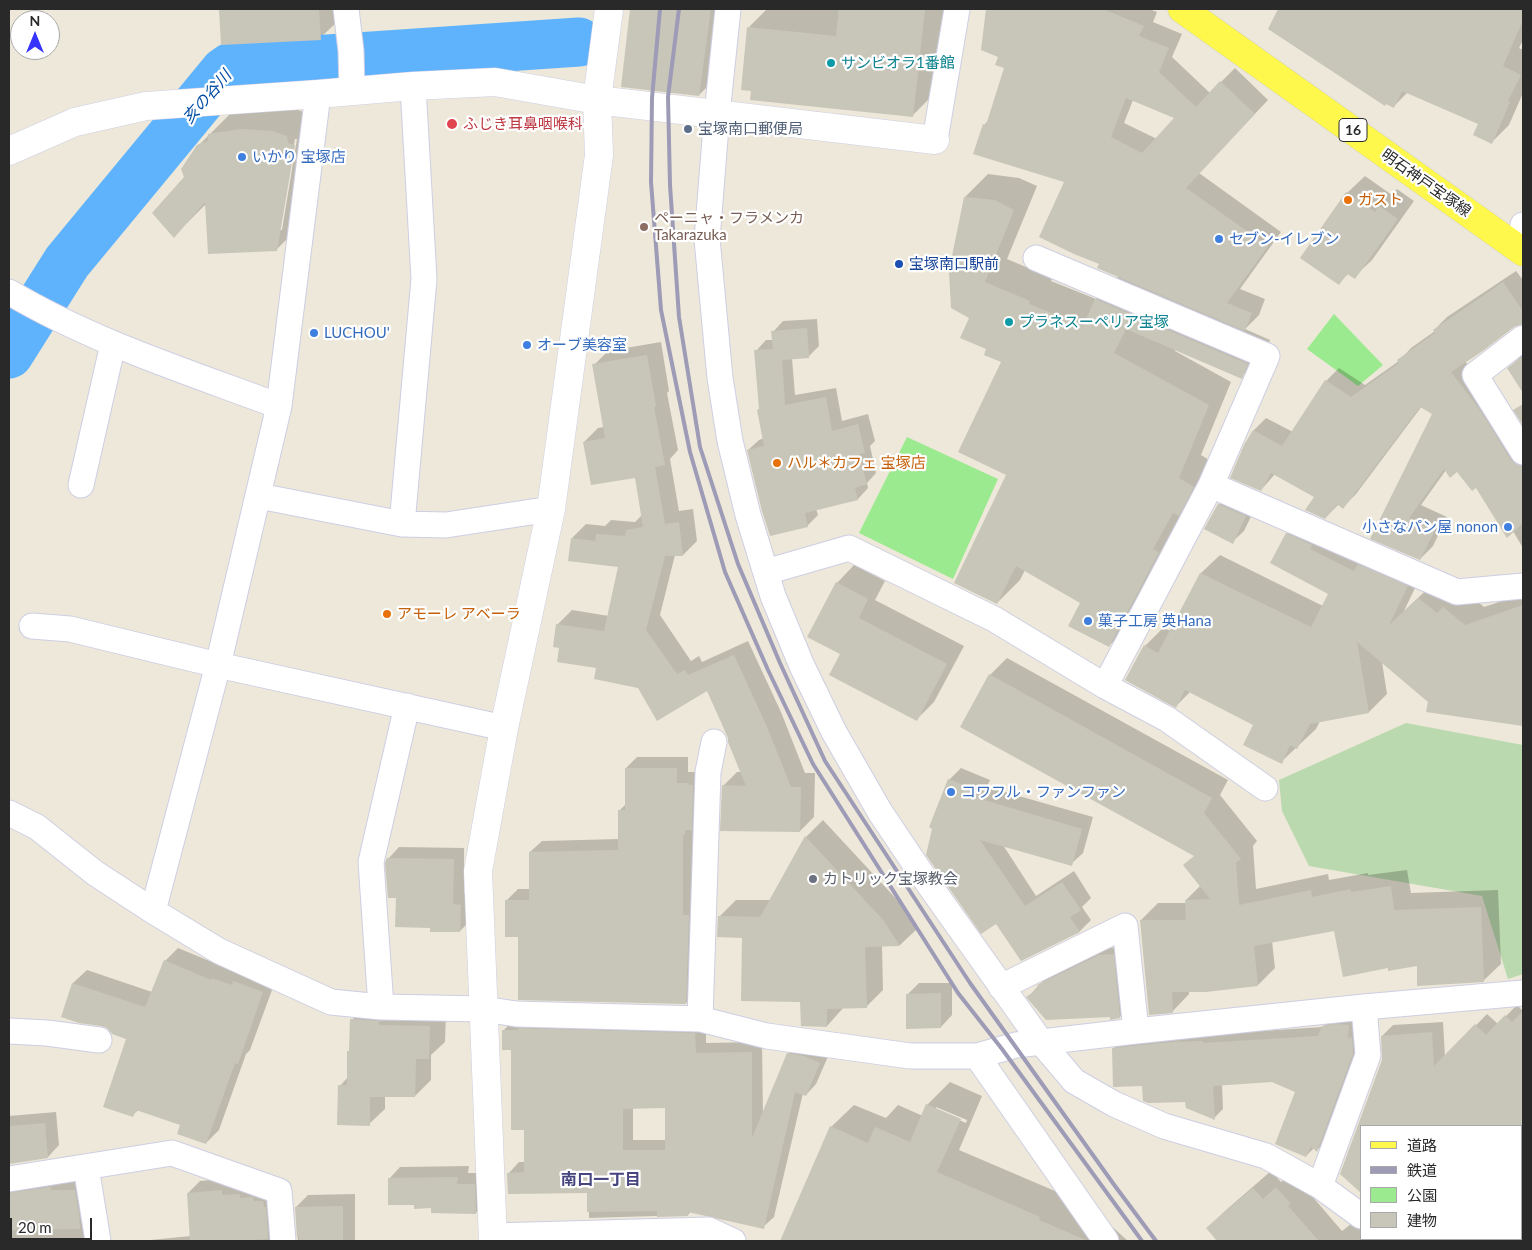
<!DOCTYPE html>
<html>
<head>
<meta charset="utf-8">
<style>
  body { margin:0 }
  #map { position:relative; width:1532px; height:1250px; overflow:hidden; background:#ede8d9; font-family:Lato,"Noto Sans JP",sans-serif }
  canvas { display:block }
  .frame { position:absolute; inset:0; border:10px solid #292929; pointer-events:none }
  .legend { position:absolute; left:1360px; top:1125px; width:162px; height:115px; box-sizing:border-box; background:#fff; border:1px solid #a9a9a9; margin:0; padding:6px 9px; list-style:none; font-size:15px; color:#292929 }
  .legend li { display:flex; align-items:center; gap:10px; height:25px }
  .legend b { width:25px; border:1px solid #a9a9a9 }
  .north { position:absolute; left:10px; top:10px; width:50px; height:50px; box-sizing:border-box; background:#fff; border:1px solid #a9a9a9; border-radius:50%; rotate:0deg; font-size:14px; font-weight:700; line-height:20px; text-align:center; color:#292929 }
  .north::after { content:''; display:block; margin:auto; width:18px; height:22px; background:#3634ff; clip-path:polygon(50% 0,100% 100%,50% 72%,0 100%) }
  .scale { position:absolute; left:10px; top:1218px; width:82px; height:22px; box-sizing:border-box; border:2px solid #292929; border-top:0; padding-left:6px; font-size:15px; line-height:18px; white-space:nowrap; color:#292929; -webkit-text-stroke:4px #fff; paint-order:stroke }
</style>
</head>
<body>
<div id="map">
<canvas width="1532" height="1250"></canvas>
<div class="frame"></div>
<ul class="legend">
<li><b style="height:6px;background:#fff84c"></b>道路</li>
<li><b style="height:6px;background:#9d9bb6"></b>鉄道</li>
<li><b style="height:14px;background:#9cea8f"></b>公園</li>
<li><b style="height:14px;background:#c8c5b9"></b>建物</li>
</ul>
<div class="north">N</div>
<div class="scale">20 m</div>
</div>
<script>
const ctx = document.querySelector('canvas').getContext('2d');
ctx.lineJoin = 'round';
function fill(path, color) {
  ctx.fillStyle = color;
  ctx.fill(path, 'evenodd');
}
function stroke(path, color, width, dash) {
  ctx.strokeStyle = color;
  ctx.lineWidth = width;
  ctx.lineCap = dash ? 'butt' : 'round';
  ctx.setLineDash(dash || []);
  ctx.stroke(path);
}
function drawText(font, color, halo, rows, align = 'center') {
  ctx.font = font + ' Lato,"Noto Sans JP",sans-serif';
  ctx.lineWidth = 4.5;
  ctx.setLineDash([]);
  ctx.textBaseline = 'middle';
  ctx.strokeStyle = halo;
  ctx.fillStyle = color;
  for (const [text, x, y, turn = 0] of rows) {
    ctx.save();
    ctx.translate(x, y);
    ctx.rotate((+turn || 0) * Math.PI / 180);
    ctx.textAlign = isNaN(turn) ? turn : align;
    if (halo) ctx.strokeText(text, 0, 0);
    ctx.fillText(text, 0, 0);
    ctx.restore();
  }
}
fill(new Path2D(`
  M 1334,314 L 1383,365 L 1358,386 L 1307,349 Z
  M 907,437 L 998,479 L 953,579 L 859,533 Z`), '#9cea8f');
fill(new Path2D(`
  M 1406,723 L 1523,745 L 1523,974 L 1508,979 L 1482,896 L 1309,866 L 1282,811 L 1279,780 Z`), '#bbd9ae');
fill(new Path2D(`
  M 220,9 L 337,9 L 338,21 L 320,38 L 222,44 Z
  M 631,9 L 730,9 L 722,72 L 699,95 L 623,86 Z
  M 767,9 L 953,9 L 945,83 L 913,115 L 749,27 Z
  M 987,9 L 1149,9 L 1157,12 L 1153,22 L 1182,34 L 1172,57 L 1210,93 L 1235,68 L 1268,100 L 1199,173 L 1281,232 L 1240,289 L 1265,299 L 1259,315 L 1245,329 L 1270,340 L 1265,354 L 1241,377 L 1176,349 L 1175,351 L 1231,382 L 1201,455 L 1216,464 L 1132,623 L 1109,646 L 1082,602 L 1025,570 L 1020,580 L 997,603 L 1007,474 L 1003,362 L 988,348 L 971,317 L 965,197 L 988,174 L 1019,178 L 1037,186 L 1007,259 L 1052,278 L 1051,281 L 1096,299 L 1119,276 L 1101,263 L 1066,181 L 984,125 L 989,120 L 1005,68 L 1000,56 L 982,49 ZM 1133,100 L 1177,118 L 1157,139 L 1124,123 Z
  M 1279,9 L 1523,9 L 1523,40 L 1519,48 L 1523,50 L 1523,93 L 1509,125 L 1491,143 L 1480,123 L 1408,92 L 1394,106 L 1270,28 Z
  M 295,109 L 310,114 L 299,227 L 276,250 L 207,203 L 174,236 L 185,178 L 198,146 L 232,112 ZM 295,139 L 297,139 L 282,230 L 279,230 Z
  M 1365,176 L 1392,195 L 1397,189 L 1414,201 L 1372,260 L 1354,277 L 1349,273 L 1339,283 L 1301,257 L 1347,193 Z
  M 1516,271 L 1523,280 L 1523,323 L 1514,326 L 1465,361 L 1492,397 L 1523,447 L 1523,548 L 1513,531 L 1477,486 L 1457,471 L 1446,470 L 1421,505 L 1447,517 L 1433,546 L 1420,559 L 1372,538 L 1434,414 L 1422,406 L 1356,494 L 1343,507 L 1339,504 L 1325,518 L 1316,497 L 1275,474 L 1261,490 L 1254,430 L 1266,418 L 1293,432 L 1326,381 L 1339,368 L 1365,385 L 1399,361 L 1411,348 L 1435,331 L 1434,330 L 1447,317 Z
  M 817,319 L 819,346 L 808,357 L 792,358 L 795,395 L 836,388 L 842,421 L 868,414 L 875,441 L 870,446 L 876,473 L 867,483 L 868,488 L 858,499 L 816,509 L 818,515 L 807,526 L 748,450 L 759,440 L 764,438 L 760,409 L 756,351 L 766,340 L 773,340 L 773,332 L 783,321 Z
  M 661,342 L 669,391 L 667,393 L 678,450 L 670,459 L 679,511 L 693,509 L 697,541 L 683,555 L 675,555 L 660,615 L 691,661 L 699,656 L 702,662 L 748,641 L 781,712 L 805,773 L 815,773 L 814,817 L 800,831 L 723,786 L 737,772 L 742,772 L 729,738 L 708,689 L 639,687 L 598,667 L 560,647 L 557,625 L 572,610 L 609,616 L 620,565 L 572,538 L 586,524 L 605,526 L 611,520 L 635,522 L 642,515 L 636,476 L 584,442 L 598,428 L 604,427 L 594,365 L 608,351 Z
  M 1523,354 L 1523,391 L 1509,368 Z
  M 1230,493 L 1257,504 L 1244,531 L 1232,542 L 1219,504 Z
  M 1305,515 L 1425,567 L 1404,611 L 1437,580 L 1463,589 L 1484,607 L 1523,594 L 1523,724 L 1429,701 L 1382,662 L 1387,694 L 1369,712 L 1320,721 L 1316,729 L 1281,762 L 1255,725 L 1191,691 L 1176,706 L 1145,646 L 1163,628 L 1171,631 L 1201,573 L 1220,555 L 1323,606 L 1330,593 L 1287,534 Z
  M 854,565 L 885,581 L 875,600 L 964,646 L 934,702 L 917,719 L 841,654 L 837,583 Z
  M 1007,658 L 1228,780 L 1220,795 L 1257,841 L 1253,846 L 1256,889 L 1328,874 L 1329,880 L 1368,873 L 1368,875 L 1407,870 L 1411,893 L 1498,890 L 1501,964 L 1483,981 L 1418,964 L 1389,967 L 1335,929 L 1272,941 L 1275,968 L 1258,985 L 1189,991 L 1189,994 L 1172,1012 L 1141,920 L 1158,903 L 1186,903 L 1186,900 L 1201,885 L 1195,855 L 990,675 Z
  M 637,757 L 688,757 L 688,772 L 700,772 L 703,817 L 694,826 L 694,904 L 697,991 L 686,1003 L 520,936 L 507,900 L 518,889 L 530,889 L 530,852 L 542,841 L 619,839 L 619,811 L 626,804 L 626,768 Z
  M 961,768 L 990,780 L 987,787 L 1093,817 L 1083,853 L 1071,864 L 1003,845 L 1036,896 L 1074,871 L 1091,898 L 1082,907 L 1091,920 L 1080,931 L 1022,960 L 949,780 Z
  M 823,820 L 901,904 L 917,929 L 900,945 L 882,946 L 883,990 L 866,1007 L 844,1007 L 827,1026 L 743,937 L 719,917 L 736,900 L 770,900 L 806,837 Z
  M 399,847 L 464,848 L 464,893 L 472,894 L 471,920 L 460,931 L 397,897 L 388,859 Z
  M 1121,947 L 1127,1010 L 1120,1017 L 1028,997 L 1046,978 L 1108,948 Z
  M 178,948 L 224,967 L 276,979 L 250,1050 L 246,1054 L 219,1130 L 206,1143 L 182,1125 L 139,1109 L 133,1115 L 127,1038 L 108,1027 L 62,1016 L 73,983 L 87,970 L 152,992 L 165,961 Z
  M 919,983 L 952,983 L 952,1015 L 941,1027 L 907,995 Z
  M 368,1004 L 446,1010 L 445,1042 L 431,1055 L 431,1080 L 415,1096 L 385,1096 L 385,1109 L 369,1124 L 340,1086 L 348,1077 L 352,1020 Z
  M 1517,1005 L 1523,1011 L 1523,1128 L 1521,1130 L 1521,1126 L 1361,1126 L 1341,1173 L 1383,1060 L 1382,1036 L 1393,1025 L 1443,1022 L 1445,1057 L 1487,1014 L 1498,1024 Z
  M 1333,1017 L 1358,1017 L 1362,1043 L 1326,1142 L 1317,1150 L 1314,1148 L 1306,1156 L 1297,1092 L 1272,1081 L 1222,1084 L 1223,1109 L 1214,1118 L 1186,1101 L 1143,1084 L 1113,1049 L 1122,1040 L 1323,1027 Z
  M 514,1019 L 706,1023 L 706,1043 L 762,1042 L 763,1116 L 788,1054 L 799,1043 L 830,1052 L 816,1084 L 806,1095 L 803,1093 L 774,1217 L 763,1227 L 691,1211 L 688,1215 L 589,1218 L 589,1192 L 509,1173 L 519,1162 L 525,1162 L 525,1129 L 512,1049 L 504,1030 ZM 666,1107 L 667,1140 L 633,1140 L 633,1108 Z
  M 950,1082 L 982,1096 L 959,1150 L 1062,1194 L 1060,1198 L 1098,1214 L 1128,1241 L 782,1240 L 831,1127 L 854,1105 L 886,1118 L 898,1105 L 923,1116 L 927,1105 ZM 936,1107 L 967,1120 L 966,1123 L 936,1110 Z
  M 56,1112 L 59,1145 L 48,1157 L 9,1163 L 9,1116 Z
  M 469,1166 L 468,1173 L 486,1173 L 487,1201 L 476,1213 L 432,1207 L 389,1179 L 400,1167 Z
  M 1271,1171 L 1281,1182 L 1294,1171 L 1305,1188 L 1342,1231 L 1361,1216 L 1361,1239 L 1396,1239 L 1398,1241 L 1218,1241 L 1207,1228 L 1225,1211 Z
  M 87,1178 L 98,1241 L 9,1241 L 9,1179 Z
  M 233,1178 L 265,1186 L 288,1241 L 140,1241 L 191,1236 L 188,1193 L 200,1181 Z
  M 355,1194 L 355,1241 L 356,1241 L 298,1241 L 296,1207 L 308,1195 Z
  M 1416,1239 L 1431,1239 L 1428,1241 L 1419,1241 Z`), '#0003');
stroke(new Path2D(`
  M 9,354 L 67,262 L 224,72 L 231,67 L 239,65 L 579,42
  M 1521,1226 L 1523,1223`), '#5fb3fc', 49);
fill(new Path2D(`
  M 219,9 L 319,9 L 321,40 L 221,45 Z
  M 630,9 L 711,9 L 699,96 L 621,87 Z
  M 839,9 L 925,9 L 913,117 L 750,100 L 751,91 L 741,90 L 747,27 L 836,36 Z
  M 986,9 L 1103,9 L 1144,26 L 1139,36 L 1169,48 L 1159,72 L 1196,107 L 1220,81 L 1255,114 L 1186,188 L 1268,246 L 1227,303 L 1252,313 L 1245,331 L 1097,268 L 1099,264 L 1074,254 L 1039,237 L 1064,182 L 973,154 L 983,124 L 986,125 L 1004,68 L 995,65 L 998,57 L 981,50 ZM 1126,98 L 1174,118 L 1142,153 L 1111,137 Z
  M 1278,9 L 1523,9 L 1523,20 L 1503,66 L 1521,75 L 1508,101 L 1510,102 L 1492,144 L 1473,135 L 1478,124 L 1402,91 L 1394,108 L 1386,104 L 1385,106 L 1268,29 Z
  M 241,129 L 272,131 L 287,136 L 288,143 L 295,145 L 277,251 L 208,254 L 205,202 L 174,238 L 152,213 L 184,177 L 181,169 L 197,145 L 208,141 L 208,134 Z
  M 1346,192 L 1375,212 L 1379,206 L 1398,219 L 1355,279 L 1347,274 L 1339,285 L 1300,258 Z
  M 964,197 L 995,200 L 1014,210 L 985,282 L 1030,301 L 1029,304 L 1083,326 L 1095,299 L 1248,364 L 1242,379 L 1126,329 L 1114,353 L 1209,405 L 1179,478 L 1194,487 L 1179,516 L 1173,513 L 1153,549 L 1159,552 L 1109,647 L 1068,626 L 1080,603 L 1016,566 L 997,604 L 954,583 L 1006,475 L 958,452 L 1001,362 L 984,355 L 986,349 L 960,338 L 969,318 L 951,308 L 949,271 Z
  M 1503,282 L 1523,311 L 1523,324 L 1514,327 L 1484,350 L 1451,372 L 1480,410 L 1511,460 L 1516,464 L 1523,466 L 1523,523 L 1507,538 L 1476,488 L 1472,491 L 1457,472 L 1450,478 L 1444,469 L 1409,518 L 1435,530 L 1420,560 L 1370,539 L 1432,414 L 1420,407 L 1343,509 L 1337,504 L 1325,519 L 1305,510 L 1314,497 L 1271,473 L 1261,491 L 1230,478 L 1244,445 L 1253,430 L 1282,446 L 1325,380 L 1351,397 L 1399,363 L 1397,360 L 1435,333 L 1433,330 Z
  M 807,328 L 809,358 L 782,360 L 785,405 L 826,397 L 832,431 L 858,424 L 865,453 L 859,454 L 867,484 L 855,488 L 858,500 L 805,513 L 808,527 L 770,536 L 762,511 L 747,450 L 764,446 L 757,410 L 759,409 L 754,350 L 773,349 L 771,331 Z
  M 647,355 L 656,406 L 654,407 L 665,465 L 655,467 L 665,524 L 679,522 L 683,556 L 665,556 L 646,630 L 677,674 L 685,670 L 688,675 L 734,655 L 767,727 L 791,787 L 801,787 L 800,832 L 720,831 L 722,785 L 746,786 L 728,742 L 728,738 L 707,691 L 657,721 L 638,688 L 594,679 L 596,668 L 557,662 L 559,648 L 553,647 L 556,624 L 604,631 L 618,567 L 568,561 L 571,538 L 595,541 L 596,534 L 625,536 L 626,530 L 643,527 L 635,478 L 591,485 L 583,442 L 605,438 L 592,364 Z
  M 1523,356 L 1523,393 L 1507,368 Z
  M 1523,404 L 1523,425 L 1513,410 Z
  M 1218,504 L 1246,516 L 1233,544 L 1204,529 Z
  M 1286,533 L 1312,545 L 1310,549 L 1354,571 L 1358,564 L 1408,586 L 1389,625 L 1418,598 L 1437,613 L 1443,607 L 1465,625 L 1523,605 L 1523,726 L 1426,712 L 1428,702 L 1357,642 L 1369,713 L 1310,724 L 1297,749 L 1290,745 L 1282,764 L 1243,745 L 1253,725 L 1185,690 L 1176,708 L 1125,680 L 1144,645 L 1158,653 L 1200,573 L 1311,627 L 1328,594 L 1270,563 Z
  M 836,582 L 868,599 L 859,618 L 947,664 L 917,721 L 829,675 L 840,654 L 807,637 Z
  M 989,674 L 1212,798 L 1204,813 L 1241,859 L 1236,863 L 1239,905 L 1311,890 L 1312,897 L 1351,889 L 1351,892 L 1391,886 L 1394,910 L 1481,907 L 1484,982 L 1417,986 L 1417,966 L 1388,971 L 1388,968 L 1343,977 L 1334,931 L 1254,946 L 1258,986 L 1206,992 L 1172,992 L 1173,1013 L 1149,1015 L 1140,920 L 1186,920 L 1185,900 L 1210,899 L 1183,865 L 1194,856 L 960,727 Z
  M 625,768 L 677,768 L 677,783 L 689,783 L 689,785 L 693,785 L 692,830 L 685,830 L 685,835 L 683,835 L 683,915 L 689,915 L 686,1004 L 518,1000 L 518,937 L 505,937 L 505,900 L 529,900 L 529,852 L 618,850 L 618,810 L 625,810 Z
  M 948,779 L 979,791 L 977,798 L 1082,829 L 1072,866 L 980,840 L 1025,906 L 1062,882 L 1081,910 L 1070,917 L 1080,932 L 1021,961 L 996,924 L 981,934 L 926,855 L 932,829 L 929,827 Z
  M 805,836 L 884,921 L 900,946 L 865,947 L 867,1008 L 827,1009 L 827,1027 L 801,1026 L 800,1002 L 741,1001 L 742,938 L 717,937 L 718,916 L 760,917 Z
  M 387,858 L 454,859 L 453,904 L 461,905 L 460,932 L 430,932 L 430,928 L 395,927 L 396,898 L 388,898 L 385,863 Z
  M 1114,954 L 1120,1018 L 1110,1020 L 1110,1017 L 1046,1020 L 1026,997 L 1039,988 L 1037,985 L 1099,955 Z
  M 164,960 L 211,980 L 212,978 L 232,985 L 233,981 L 263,992 L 238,1064 L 235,1063 L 206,1144 L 177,1134 L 180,1125 L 136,1110 L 133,1117 L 103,1107 L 126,1039 L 112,1034 L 107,1028 L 101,1026 L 79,1023 L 61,1017 L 72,983 L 145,1007 Z
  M 941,993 L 941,1028 L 906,1029 L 906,994 Z
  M 1523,1011 L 1523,1126 L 1361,1126 L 1361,1193 L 1340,1174 L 1382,1060 L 1381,1036 L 1432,1032 L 1434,1066 L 1475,1024 L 1486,1035 L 1505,1015 L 1512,1022 Z
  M 350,1019 L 379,1021 L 379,1025 L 430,1026 L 429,1059 L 416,1059 L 415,1097 L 370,1097 L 370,1126 L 337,1125 L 338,1085 L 347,1085 L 347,1051 L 349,1051 Z
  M 1336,1024 L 1349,1025 L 1348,1038 L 1352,1037 L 1353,1053 L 1317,1152 L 1311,1146 L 1306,1157 L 1275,1144 L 1295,1092 L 1272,1082 L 1213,1086 L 1215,1120 L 1186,1108 L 1185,1102 L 1148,1103 L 1143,1101 L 1142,1086 L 1113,1087 L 1112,1048 L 1173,1042 L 1203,1041 L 1203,1043 L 1318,1036 L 1322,1026 Z
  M 518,1028 L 695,1033 L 696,1053 L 752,1052 L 752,1138 L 787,1053 L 804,1056 L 820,1063 L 806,1096 L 795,1092 L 764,1229 L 688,1212 L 688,1216 L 657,1217 L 657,1211 L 587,1212 L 587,1193 L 508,1194 L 507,1173 L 524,1172 L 524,1130 L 511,1130 L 511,1050 L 502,1050 L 502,1030 L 518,1030 ZM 665,1108 L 665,1150 L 623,1150 L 623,1109 Z
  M 926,1104 L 961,1119 L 937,1172 L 1040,1217 L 1039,1220 L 1088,1241 L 780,1241 L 830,1126 L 868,1143 L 875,1127 L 910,1142 Z
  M 45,1123 L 48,1158 L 9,1164 L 9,1126 Z
  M 458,1177 L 457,1184 L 475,1184 L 476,1214 L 431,1213 L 431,1208 L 414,1209 L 414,1205 L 388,1205 L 388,1178 Z
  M 51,1187 L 51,1190 L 75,1190 L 79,1215 L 80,1229 L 9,1230 L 9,1193 Z
  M 1276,1187 L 1291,1204 L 1288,1206 L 1319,1241 L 1217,1241 L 1206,1228 L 1253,1188 L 1263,1199 Z
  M 222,1190 L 222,1195 L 240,1194 L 240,1198 L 253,1197 L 254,1201 L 263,1201 L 264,1207 L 266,1207 L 268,1239 L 231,1241 L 190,1241 L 187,1193 Z
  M 343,1206 L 343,1240 L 299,1240 L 299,1237 L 297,1238 L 295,1207 Z`), '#c8c5b9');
const minor = new Path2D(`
  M 346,9 L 351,51 L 352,91
  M 728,9 L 717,114 L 707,239 L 720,378 L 730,441 L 748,515 L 773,596 L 802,666 L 834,732 L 880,812 L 927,882 L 1041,1042 L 1074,1081 L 1114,1104 L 1164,1126 L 1266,1156 L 1320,1186 L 1361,1216
  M 935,140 L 957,9
  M 1518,249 L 1523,225
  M 1036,258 L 1267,356 L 1211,485 L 1105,686
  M 9,292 C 93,342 188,372 279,406
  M 1523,338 L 1475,375 L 1523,452
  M 81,485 L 113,344
  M 1211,485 L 1457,592 L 1523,586
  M 259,496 L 402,524 L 446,525 L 551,509
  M 402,524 L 424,279 L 413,86
  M 766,572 L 849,548 L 994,619 L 1105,686 L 1167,719 L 1265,788
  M 32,626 L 70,629 L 218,665 L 504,728
  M 9,813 L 37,827 L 95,873 L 153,911 L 219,951 L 331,1002 L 381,1007 L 484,1009 L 516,1014 L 700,1019 L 767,1036 L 910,1056 L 977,1056 L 1016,1045 L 1136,1031 L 1364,1007 L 1523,993
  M 153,911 L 218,665 L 279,406 L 318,94
  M 1001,987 L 1125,926 L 1136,1031
  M 381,1007 L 371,862 L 407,706
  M 700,1019 L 708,772 L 714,742
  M 9,1031 L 47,1033 L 99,1040
  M 977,1056 L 1106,1241
  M 86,1167 L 98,1241
  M 9,1179 L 172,1153 L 279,1191 L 283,1241
  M 1521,1181 L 1523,1178
  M 1320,1186 L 1368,1055 L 1364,1007
  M 493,1236 L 709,1230 L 733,1241
  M 1392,1239 L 1396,1241
  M 1464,1241 L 1466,1239`);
const tertiary = new Path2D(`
  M 9,151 L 75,122 L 146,106 L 318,94 L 413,86 L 495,82 L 597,100 L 935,140
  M 493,1241 L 478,871 L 504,728 L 551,509 L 599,155 L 597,100 L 609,9`);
const primary = new Path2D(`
  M 1182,9 L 1523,252`);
stroke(minor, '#cecee4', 27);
stroke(tertiary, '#cecee4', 29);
stroke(primary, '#ccc', 29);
stroke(minor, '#fff', 25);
stroke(tertiary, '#fff', 28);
stroke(primary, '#fff84c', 28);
stroke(new Path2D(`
  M 660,9 L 652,98 L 651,182 L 661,310 L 690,452 L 725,572 L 768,670 L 813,764 L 958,993 L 1002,1049 L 1142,1241
  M 679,9 L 668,97 L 670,185 L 679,317 L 700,447 L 738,564 L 780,663 L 825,761 L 970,983 L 1115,1186 L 1156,1241`), '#9d9bb6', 4);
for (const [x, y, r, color] of [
  [831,63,5,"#0f9aa8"],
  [452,124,6,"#e0444e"],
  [688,129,5,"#5c6f8a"],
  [242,157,5,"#3f7fe0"],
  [1348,200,5,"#e8710a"],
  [644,227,5,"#8d6e63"],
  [1219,239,5,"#3f7fe0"],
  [899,264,5,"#1a4fb4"],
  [1009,322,5,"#0f9aa8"],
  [314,333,5,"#3f7fe0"],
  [527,345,5,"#3f7fe0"],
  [777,463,5,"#e8710a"],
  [1508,527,5,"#3f7fe0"],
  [387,614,5,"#e8710a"],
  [1088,621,5,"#3f7fe0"],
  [951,792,5,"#3f7fe0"],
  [813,879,5,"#6b7280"]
]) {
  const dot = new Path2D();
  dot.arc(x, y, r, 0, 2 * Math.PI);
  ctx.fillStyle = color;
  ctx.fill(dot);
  stroke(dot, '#fff', 2);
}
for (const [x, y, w] of [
  [1353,130,28]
]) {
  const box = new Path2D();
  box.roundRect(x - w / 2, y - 11.5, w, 23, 4);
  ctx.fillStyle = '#fff';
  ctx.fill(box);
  stroke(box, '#292929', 1);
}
drawText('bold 14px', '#292929', null, [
  ["16",1353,130]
]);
drawText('15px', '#0d838f', '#fff', [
  ["サンビオラ1番館",841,63],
  ["プラネスーペリア宝塚",1019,322]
], 'left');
drawText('15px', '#be3a42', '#fff', [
  ["ふじき耳鼻咽喉科",463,124]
], 'left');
drawText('15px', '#4e5e75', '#fff', [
  ["宝塚南口郵便局",698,129]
], 'left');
drawText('15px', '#366cbe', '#fff', [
  ["いかり 宝塚店",252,157],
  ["セブン-イレブン",1229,239],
  ["LUCHOU'",324,333],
  ["オーブ美容室",537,345],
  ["小さなパン屋 nonon",1498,527,"right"],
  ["菓子工房 英Hana",1098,621],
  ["コワフル・ファンファン",961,792]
], 'left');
drawText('15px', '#292929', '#fff', [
  ["明石神戸宝塚線",1426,183,35]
]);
drawText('15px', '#c56008', '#fff', [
  ["ガスト",1358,200],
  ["ハル＊カフェ 宝塚店",787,463],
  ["アモーレ アベーラ",397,614]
], 'left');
drawText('15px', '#785e54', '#fff', [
  ["ペーニャ・フラメンカ",654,218],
  ["Takarazuka",654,235]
], 'left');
drawText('15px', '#164399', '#fff', [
  ["宝塚南口駅前",909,264]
], 'left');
drawText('15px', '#5b616d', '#fff', [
  ["カトリック宝塚教会",823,879]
], 'left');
drawText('italic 16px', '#004ca6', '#fff', [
  ["亥の谷川",207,97,-49]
]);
drawText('bold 16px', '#46457f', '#fff', [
  ["南口一丁目",601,1180]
]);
</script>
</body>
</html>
